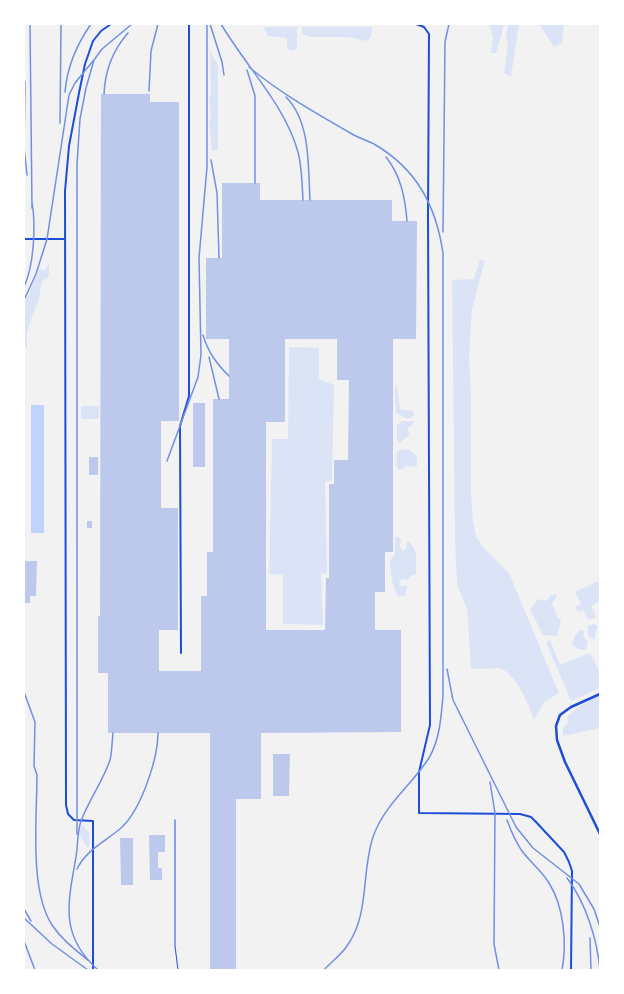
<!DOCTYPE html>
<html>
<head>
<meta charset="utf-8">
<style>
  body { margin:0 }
  #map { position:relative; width:624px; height:994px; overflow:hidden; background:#f2f2f2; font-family:Lato,sans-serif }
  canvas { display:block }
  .frame { position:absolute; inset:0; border:25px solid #fff; pointer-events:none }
</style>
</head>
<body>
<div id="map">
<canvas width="624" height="994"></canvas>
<div class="frame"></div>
</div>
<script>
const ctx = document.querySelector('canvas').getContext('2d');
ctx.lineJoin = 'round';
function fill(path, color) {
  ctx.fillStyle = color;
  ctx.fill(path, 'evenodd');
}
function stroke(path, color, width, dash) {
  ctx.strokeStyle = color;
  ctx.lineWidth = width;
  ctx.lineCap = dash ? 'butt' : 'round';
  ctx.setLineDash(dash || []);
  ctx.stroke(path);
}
fill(new Path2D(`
  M 489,24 L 504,25 L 496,53 L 491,53 L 493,37 Z
  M 508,24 L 519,24 L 511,76 L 504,73 L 508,43 L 506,37 Z
  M 539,24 L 564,24 L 562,43 L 554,47 Z
  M 263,27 L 297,27 L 297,49 L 292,51 L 287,49 L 287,38 L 268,36 Z
  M 302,27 L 372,27 C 372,33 372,38 366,41 L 348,37 L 311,37 L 302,34 Z
  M 210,52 L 218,65 L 218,149 L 212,151 L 209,121 L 211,118 L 209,97 L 211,94 Z
  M 480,260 L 485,260 L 472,309 L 469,358 L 471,393 L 471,494 L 473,521 L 476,536 L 483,547 L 509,573 L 559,693 L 544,702 L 534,720 C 530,706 514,670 498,668 C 487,668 482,671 471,668 L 467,608 L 457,585 L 455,541 L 452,280 L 474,279 Z
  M 49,264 C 49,270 50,277 45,281 L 44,278 C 39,285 41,292 39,299 C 33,315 25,330 27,347 L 24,348 L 24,304 L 40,268 L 44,271 Z
  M 289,347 L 319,348 L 319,379 L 334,385 L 332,481 L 325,481 L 327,573 L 321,574 L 323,625 L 283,624 L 283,575 L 269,574 L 272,439 L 288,439 Z
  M 395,385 L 397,387 L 400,409 L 413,411 L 414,414 L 413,417 L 408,419 L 396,413 Z
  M 81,406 L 99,406 L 99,419 L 81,419 Z
  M 402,421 L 413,421 L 413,425 L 408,428 L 409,435 L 399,443 L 397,439 L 397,425 Z
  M 409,449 L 417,456 L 417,466 L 410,467 L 406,465 L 403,469 L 398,470 L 396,464 L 397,452 L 400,450 Z
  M 395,537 L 399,537 L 401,540 L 400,547 L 402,551 L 406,549 L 407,541 C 419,547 416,562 416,574 L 411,576 L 408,580 L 401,579 L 399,586 L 407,586 L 405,595 L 398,597 C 392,585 390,573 390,560 L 395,555 Z
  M 598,581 L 600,585 L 600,605 L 598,602 L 591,606 L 596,617 L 589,620 L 583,610 L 578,612 L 575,607 L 581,604 L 575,592 Z
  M 555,594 L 557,596 L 552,603 L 558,618 L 561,620 L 557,636 L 543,635 L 530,609 L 538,599 L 546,601 L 550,596 Z
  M 594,624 L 598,626 L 595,633 L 595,640 L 588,636 L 588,626 Z
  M 581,629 L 584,632 L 583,637 L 588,641 L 586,650 L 578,649 L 572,644 L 575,635 Z
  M 550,640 L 560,665 L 590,653 L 600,673 L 600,688 L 571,701 L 546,642 Z
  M 600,696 L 600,728 L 563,736 L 563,728 L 568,723 L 567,717 L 581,705 Z
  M 82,824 L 89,833 L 90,845 L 87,848 L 79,833 Z`), '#dbe4f7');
fill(new Path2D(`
  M 31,405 L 44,405 L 44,533 L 31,533 Z`), '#bfd3fe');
fill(new Path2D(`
  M 101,94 L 150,94 L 150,102 L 179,102 L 179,421 L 161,421 L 161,508 L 178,508 L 178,630 L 159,630 L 159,671 L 201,671 L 201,596 L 207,596 L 207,552 L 213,552 L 213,399 L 229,399 L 229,339 L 206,339 L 206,258 L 222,258 L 222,183 L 260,183 L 260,200 L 392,200 L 392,221 L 417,221 L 416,339 L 393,339 L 393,552 L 385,552 L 385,592 L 375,592 L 375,630 L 401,630 L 401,732 L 261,733 L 261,799 L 236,799 L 236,970 L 210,970 L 210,733 L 108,733 L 108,673 L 98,673 L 98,616 L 100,616 ZM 285,339 L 337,339 L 337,380 L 349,380 L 348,460 L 334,460 L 334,484 L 329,484 L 329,578 L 326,578 L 325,630 L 266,630 L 266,422 L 285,422 Z
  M 193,403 L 205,403 L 205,467 L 193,467 Z
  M 89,457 L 98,457 L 98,475 L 89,475 Z
  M 87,521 L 92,521 L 92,528 L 87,528 Z
  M 24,561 L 37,561 L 36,596 L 30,596 L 30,603 L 24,603 Z
  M 273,754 L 290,754 L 289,796 L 273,796 Z
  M 149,835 L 165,835 L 165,852 L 158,852 L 158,868 L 162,868 L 162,880 L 150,880 Z
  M 120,838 L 133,838 L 133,885 L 121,885 Z`), '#bdc9ec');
stroke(new Path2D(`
  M 175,820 L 175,946 L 178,970`), '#1d4ed8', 1);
stroke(new Path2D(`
  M 416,24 L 424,27 L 429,34 L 428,216 L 430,725 L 419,772 L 419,813 L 520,814 L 531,817 L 536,822 L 564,852 L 569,862 L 572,871 L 571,970
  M 24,239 L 65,239
  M 181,653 L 180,426 L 189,396 L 189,24
  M 93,970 L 93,821 L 74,820 L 68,814 L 66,805 L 65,191 L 69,146 L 79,93 L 85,64 L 93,41 L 101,31 L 111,24 L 149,24`), '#1d4ed8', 2);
stroke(new Path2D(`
  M 600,694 L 571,707 L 560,715 L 556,726 L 557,740 L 565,762 L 600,834`), '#1d4ed8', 2.5);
stroke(new Path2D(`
  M 30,24 L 32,208
  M 210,24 L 222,62 L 224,75
  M 221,24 C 245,65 285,105 298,152 C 302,167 302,184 303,200
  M 249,67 C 280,93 317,114 352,134 C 359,138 366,140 374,144 C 417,169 436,206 443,253 L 443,696 C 441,717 440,739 429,758 C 411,786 384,805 373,837 C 361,873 370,914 347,946 C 341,955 331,962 324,970
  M 247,70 L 255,96 L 255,183
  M 149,91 L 151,51 L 158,24
  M 65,92 C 67,68 77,44 91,24
  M 104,94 C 105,70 112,51 128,33
  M 286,97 C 311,122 308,167 310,200
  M 60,123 L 61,24
  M 24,147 L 27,175
  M 24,148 L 25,82
  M 386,157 C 401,176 405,197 407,221
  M 211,160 L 217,193 L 219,258
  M 443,232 L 445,42 L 449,24
  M 24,287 C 34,265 36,226 32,202
  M 24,300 L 36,274 L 47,239 L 69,95 L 75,83 L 93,61
  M 203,335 C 208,352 216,363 229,376
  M 209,357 L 219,399
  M 167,461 L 198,377 L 201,355 L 199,258 L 207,167 L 207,24
  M 447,669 L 453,700 L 516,827 L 533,848 L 579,884 L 594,909 L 600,927
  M 24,692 L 35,722 L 34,766 L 37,775 C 37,816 29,890 52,925 C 62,940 76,950 89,961
  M 490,782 L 495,813 L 494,944 L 499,970
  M 507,820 C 511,831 515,841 522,851 C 530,862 542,871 549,883 C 564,907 567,943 562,970
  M 77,834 L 77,164 L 80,119 L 86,88 L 94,60 L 102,49 L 132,24
  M 77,869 C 87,849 105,842 121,828 C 141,810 158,759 158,733
  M 567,878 C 586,903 597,939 600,970
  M 24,909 L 31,921
  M 24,918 L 52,944 L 88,970
  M 590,938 L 591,970
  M 24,941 L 35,970
  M 98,970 C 59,935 68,903 76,857 C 78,845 77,833 81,821 C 89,800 103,781 110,760 C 112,752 112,742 113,733`), '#7290e2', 1.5);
</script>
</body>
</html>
